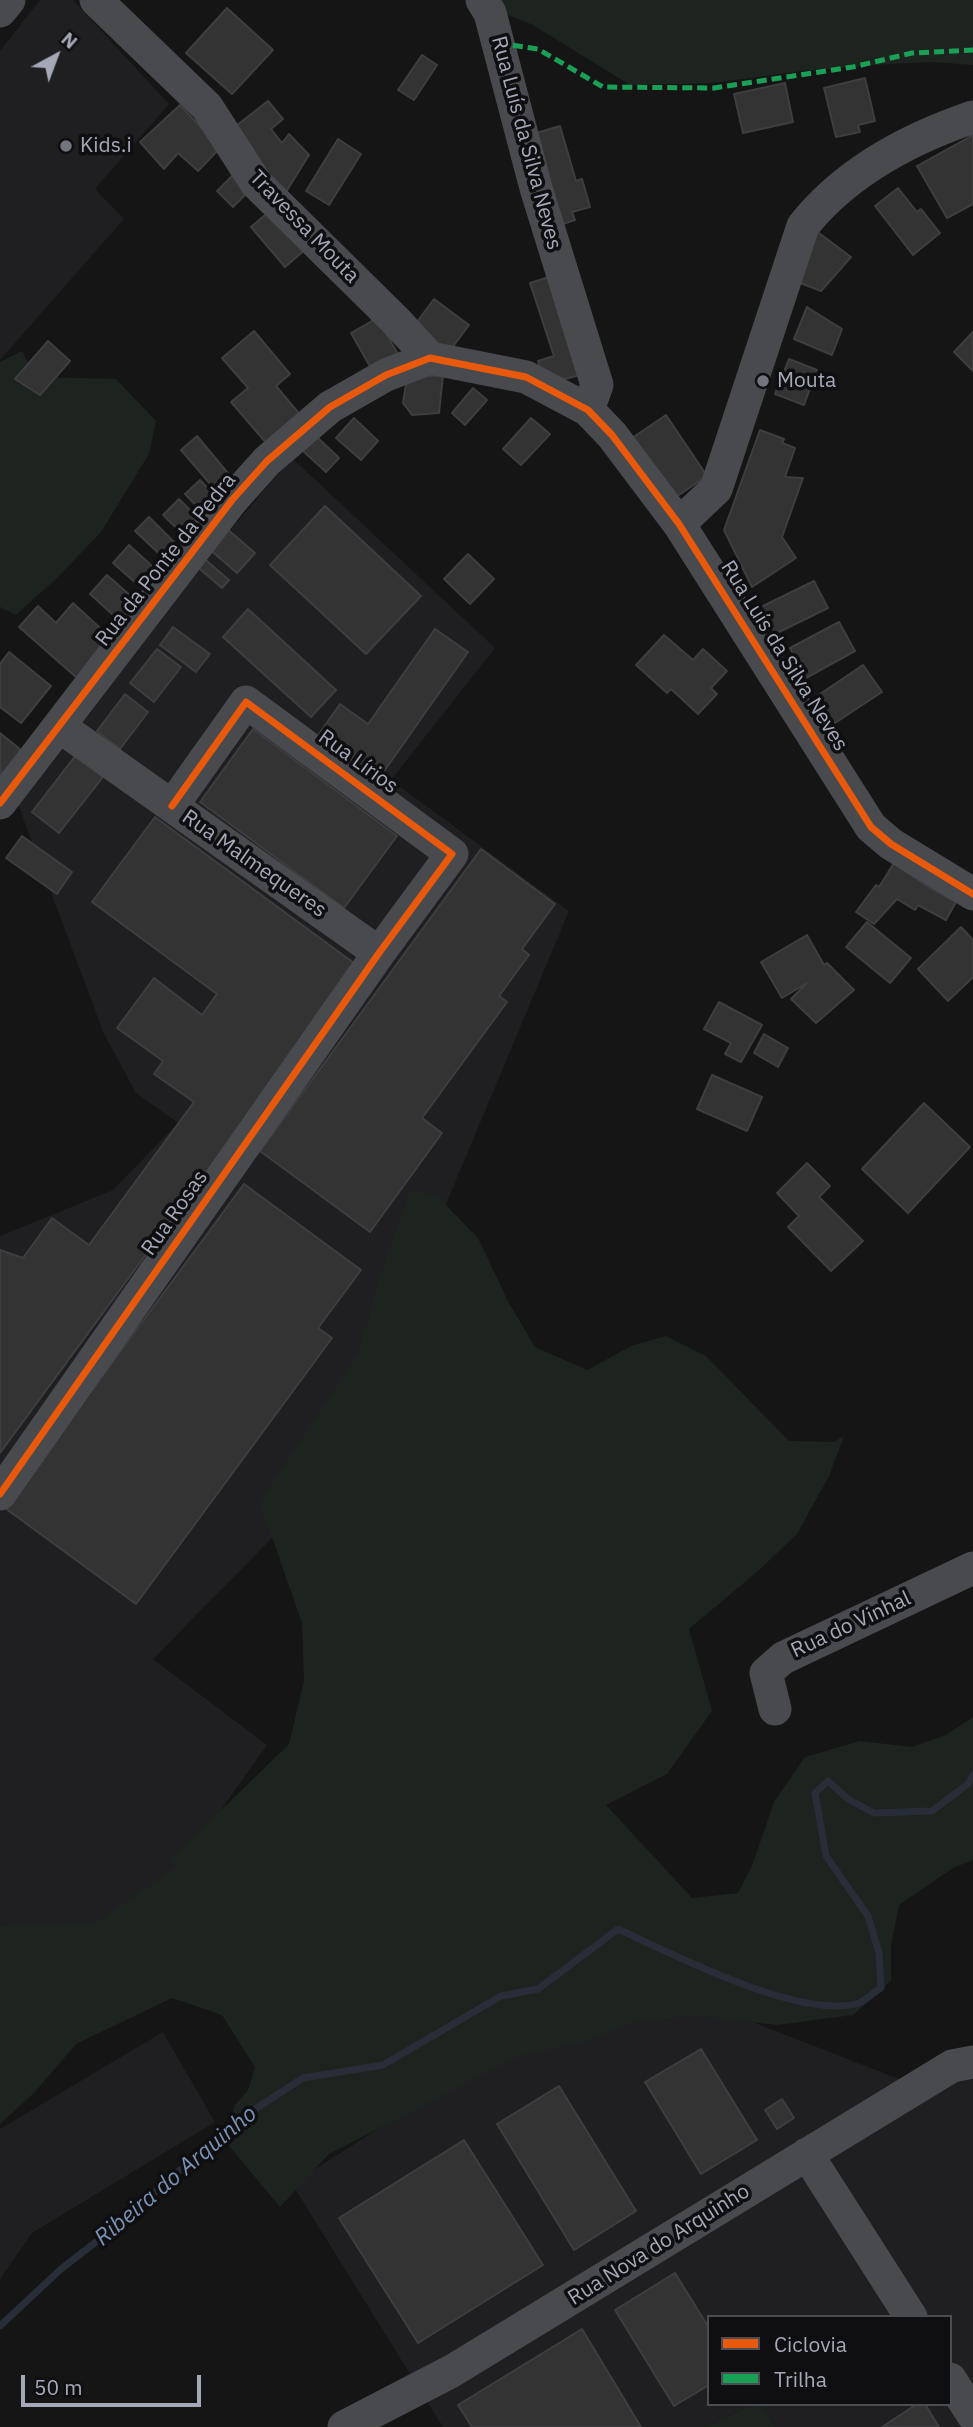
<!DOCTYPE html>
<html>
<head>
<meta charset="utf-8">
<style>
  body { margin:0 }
  #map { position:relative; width:973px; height:2427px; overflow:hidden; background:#151515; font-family:"IBM Plex Sans",sans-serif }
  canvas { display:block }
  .legend { position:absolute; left:707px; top:2315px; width:245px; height:91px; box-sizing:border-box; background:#0f0f11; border:2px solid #4b4d53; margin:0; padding:9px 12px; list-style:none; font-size:21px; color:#a5a9b7 }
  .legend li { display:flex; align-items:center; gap:14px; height:35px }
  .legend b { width:35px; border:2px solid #4b4d53 }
  .north { position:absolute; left:21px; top:21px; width:70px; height:70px; -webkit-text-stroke:5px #0f0f11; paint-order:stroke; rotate:41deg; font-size:19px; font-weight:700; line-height:28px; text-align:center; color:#a5a9b7 }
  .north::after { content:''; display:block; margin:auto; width:24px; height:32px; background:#a5a9b7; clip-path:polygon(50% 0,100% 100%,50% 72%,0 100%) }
  .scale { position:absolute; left:21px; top:2375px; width:180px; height:32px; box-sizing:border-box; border:4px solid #a5a9b7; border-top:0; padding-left:9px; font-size:21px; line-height:24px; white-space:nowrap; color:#a5a9b7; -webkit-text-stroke:5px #0f0f11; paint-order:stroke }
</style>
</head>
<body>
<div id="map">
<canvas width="973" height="2427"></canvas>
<ul class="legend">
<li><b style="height:9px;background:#e8590c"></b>Ciclovia</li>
<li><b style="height:9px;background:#1a9f57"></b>Trilha</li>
</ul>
<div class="north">N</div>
<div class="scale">50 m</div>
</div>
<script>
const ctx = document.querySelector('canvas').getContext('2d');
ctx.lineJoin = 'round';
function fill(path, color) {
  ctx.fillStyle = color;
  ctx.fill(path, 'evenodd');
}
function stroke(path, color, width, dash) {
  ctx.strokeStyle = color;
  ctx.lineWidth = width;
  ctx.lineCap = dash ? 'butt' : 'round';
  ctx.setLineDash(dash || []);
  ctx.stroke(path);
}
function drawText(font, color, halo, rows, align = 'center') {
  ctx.font = font + ' "IBM Plex Sans",sans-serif';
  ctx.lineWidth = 7;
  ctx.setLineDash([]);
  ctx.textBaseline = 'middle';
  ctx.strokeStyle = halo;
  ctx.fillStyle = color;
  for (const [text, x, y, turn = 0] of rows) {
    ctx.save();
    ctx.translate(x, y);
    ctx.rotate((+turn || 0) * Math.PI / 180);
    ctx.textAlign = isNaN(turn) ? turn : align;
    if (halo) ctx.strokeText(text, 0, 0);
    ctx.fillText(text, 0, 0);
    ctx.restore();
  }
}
fill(new Path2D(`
  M 40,0 L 73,0 L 169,104 L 95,189 L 124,219 L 0,360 L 0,51 Z
  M 292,458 L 495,648 L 391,780 L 569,911 L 331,1478 L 153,1659 L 267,1745 L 82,2006 L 0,1952 L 0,1236 L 113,1190 L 178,1123 L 136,1093 L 104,1034 L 17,802 L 195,571 Z
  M 602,1985 L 673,1991 L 922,2088 L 973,2070 L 973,2427 L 775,2427 L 761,2404 L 950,2404 L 950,2317 L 709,2317 L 709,2404 L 754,2404 L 705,2427 L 443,2427 L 292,2184 Z
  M 163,2032 L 215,2122 L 32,2233 L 0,2279 L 0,2129 Z`), '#1f1f21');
fill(new Path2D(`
  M 472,0 L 973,0 L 973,65 L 933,62 L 889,64 L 802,71 L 713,83 L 630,85 L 533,25 Z
  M 22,351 L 35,377 L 116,379 L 156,421 L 149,454 L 101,532 L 58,577 L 16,615 L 0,607 L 0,362 Z
  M 411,1190 L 438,1197 L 478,1238 L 509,1303 L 535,1347 L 587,1370 L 631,1346 L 666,1336 L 706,1356 L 789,1441 L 834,1442 L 844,1436 L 829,1476 L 797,1534 L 759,1570 L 689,1629 L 712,1711 L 667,1774 L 606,1805 L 692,1898 L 738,1893 L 752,1866 L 774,1802 L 805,1757 L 860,1741 L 912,1747 L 946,1735 L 973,1717 L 973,1860 L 953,1868 L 899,1905 L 891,1945 L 891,1981 L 853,2015 L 777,2025 L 697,2016 L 636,2021 L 591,2040 L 519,2056 L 329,2154 L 280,2207 L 225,2141 L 235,2105 L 248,2090 L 255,2067 L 222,2015 L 172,1998 L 76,2044 L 34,2093 L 0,2124 L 0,1926 L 97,1922 L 179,1865 L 170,1860 L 289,1744 L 304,1681 L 302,1623 L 260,1503 L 359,1352 L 381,1274 Z
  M 754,2404 L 761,2404 L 775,2427 L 705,2427 Z`), '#1d241f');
stroke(new Path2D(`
  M 0,2326 L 61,2269 L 118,2225 L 232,2124 L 303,2078 L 383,2065 L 501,1996 L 538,1989 L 618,1929 C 672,1954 802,2021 859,2003 C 866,2000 874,1992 881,1988 L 879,1953 L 868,1916 L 826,1856 L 815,1793 L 828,1781 L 848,1799 L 874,1813 L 932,1811 L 968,1784 L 973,1775`), '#282e38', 7);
const building = new Path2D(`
  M 227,8 L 273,50 L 232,94 L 186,53 Z
  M 422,55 L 437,65 L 414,100 L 398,90 Z
  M 865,78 L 875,121 L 858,125 L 860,132 L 836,137 L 824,88 Z
  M 785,83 L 793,122 L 743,133 L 734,94 Z
  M 268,101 L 283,119 L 271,129 L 282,143 L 289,134 L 309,155 L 281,200 L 227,133 Z
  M 180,105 L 220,148 L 198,171 L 178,153 L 164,169 L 140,142 Z
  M 560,126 L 576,181 L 582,179 L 590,207 L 572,212 L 575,220 L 560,225 L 533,134 Z
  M 973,135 L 973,204 L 947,218 L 917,166 Z
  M 338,139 L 361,154 L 329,205 L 306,191 Z
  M 237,171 L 253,187 L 233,207 L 217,191 Z
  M 898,188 L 917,212 L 921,209 L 940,233 L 913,255 L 875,206 Z
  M 272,209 L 306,249 L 285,267 L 251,227 Z
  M 815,230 L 851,257 L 821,291 L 795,281 Z
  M 552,276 L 583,374 L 565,379 L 542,374 L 538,361 L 554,356 L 530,283 Z
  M 434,299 L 469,325 L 446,356 L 411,330 Z
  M 807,307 L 842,329 L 832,355 L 794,339 Z
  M 377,318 L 398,354 L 372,370 L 351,333 Z
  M 254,331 L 290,374 L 276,386 L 302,417 L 268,445 L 231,402 L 248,388 L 222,358 Z
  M 973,332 L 973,371 L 954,352 Z
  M 48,341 L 70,361 L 40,395 L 15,379 Z
  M 789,359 L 817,370 L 804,405 L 775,394 Z
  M 443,375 L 439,413 L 412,415 L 403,403 L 407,378 Z
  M 473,388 L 487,400 L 465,425 L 452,413 Z
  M 666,415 L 705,473 L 704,478 L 673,499 L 632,438 Z
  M 354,418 L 378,441 L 361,460 L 336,438 Z
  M 531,418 L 550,434 L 521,465 L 503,449 Z
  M 760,430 L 784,439 L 782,443 L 795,448 L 785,477 L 803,478 L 782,537 L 796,558 L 752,587 L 724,530 Z
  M 197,436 L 232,478 L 218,493 L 181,450 Z
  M 317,437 L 339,458 L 326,472 L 303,451 Z
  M 200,480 L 217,498 L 204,514 L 185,494 Z
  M 179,499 L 201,521 L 186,537 L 163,515 Z
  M 325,506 L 421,596 L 366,654 L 270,565 Z
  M 149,517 L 180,548 L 169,563 L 135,531 Z
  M 226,528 L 255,553 L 237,573 L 208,548 Z
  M 129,545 L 162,575 L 146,592 L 113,563 Z
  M 468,554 L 494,579 L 470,604 L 444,579 Z
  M 201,556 L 229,580 L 222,588 L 194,564 Z
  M 107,575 L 140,604 L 122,623 L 90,594 Z
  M 814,581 L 828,608 L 775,634 L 761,607 Z
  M 73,603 L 112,639 L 77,678 L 19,627 L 38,606 L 56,623 Z
  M 248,609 L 336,690 L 311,717 L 223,637 Z
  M 839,622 L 855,651 L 806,678 L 790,648 Z
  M 173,627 L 210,654 L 196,672 L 160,645 Z
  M 435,629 L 468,652 L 380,777 L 319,734 L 340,704 L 368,724 Z
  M 664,635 L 693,660 L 703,649 L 727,671 L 711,688 L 717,694 L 698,714 L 671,689 L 667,693 L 636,665 Z
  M 157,649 L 181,667 L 154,702 L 130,683 Z
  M 9,652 L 51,686 L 21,723 L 0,707 L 0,664 Z
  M 863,665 L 882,692 L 835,723 L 817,696 Z
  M 125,694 L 148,712 L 120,749 L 97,731 Z
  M 253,729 L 397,836 L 344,908 L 200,802 Z
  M 0,733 L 21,750 L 0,776 Z
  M 76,755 L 103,777 L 59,833 L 32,812 Z
  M 155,817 L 358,966 L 0,1453 L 0,1250 L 23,1258 L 52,1218 L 89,1245 L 194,1102 L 154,1074 L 163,1061 L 117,1028 L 154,978 L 202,1015 L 217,994 L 92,902 Z
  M 22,836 L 72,872 L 57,894 L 6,858 Z
  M 481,849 L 555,904 L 522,949 L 529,955 L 499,996 L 507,1002 L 422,1118 L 442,1133 L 370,1232 L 260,1151 Z
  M 894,863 L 925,885 L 956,902 L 946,920 L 918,905 L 915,910 L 897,899 L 874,924 L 856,912 L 876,885 L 879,887 Z
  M 867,922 L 911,958 L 890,983 L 846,947 Z
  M 961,927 L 973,940 L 973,977 L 948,1001 L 918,969 Z
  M 807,935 L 824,965 L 827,963 L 854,990 L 816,1023 L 791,999 L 807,983 L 782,998 L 761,962 Z
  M 719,1002 L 762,1025 L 741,1062 L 725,1054 L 731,1043 L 704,1029 Z
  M 764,1034 L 788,1048 L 778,1067 L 754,1053 Z
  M 712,1075 L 762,1097 L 747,1131 L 697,1109 Z
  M 924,1103 L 970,1147 L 908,1213 L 862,1169 Z
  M 807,1163 L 830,1186 L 819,1197 L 863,1241 L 831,1271 L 788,1227 L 799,1216 L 777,1193 Z
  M 244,1184 L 361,1270 L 318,1328 L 332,1338 L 136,1604 L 5,1508 Z
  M 701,2049 L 757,2140 L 701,2174 L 645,2082 Z
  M 559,2086 L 636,2211 L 574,2250 L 497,2124 Z
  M 782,2099 L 794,2118 L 777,2129 L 765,2110 Z
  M 464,2140 L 543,2265 L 418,2343 L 339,2218 Z
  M 675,2273 L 709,2328 L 709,2385 L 674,2406 L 615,2310 Z
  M 582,2329 L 641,2427 L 472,2427 L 458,2405 Z
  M 917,2404 L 925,2404 L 939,2427 L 882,2427 Z`);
fill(building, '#333334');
stroke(building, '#3e3e41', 2);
stroke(new Path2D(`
  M 96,0 L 207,107 L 256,183 L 396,321 L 430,358
  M 482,0 L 490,13 L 536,188 L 597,385 L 588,410
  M 0,11 L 9,0
  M 679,524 L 716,489 L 803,226 C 846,172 908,139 973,117
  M 59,726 L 379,953
  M 0,803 L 232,500 L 267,461 L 330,407 L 386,375 L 430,358 L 526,377 L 588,410 L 612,435 L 679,524 L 871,827 L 891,844 L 973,894
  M 0,1494 L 379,953 L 452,854 L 246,702 L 172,806
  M 775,1709 L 766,1673 L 783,1658 L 973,1568
  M 807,2154 L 911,2317
  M 950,2379 L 973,2415
  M 344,2427 L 452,2371 L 952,2066 L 973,2062`), '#494a4e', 33);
stroke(new Path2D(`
  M 498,43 L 538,49 L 603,87 L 714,88 L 853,67 L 912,53 L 973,50`), '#1a9f57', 5, [10, 5]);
stroke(new Path2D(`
  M 0,803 L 232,500 L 267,461 L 330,407 L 386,375 L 430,358 L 526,377 L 588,410 L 612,435 L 679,524 L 871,827 L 891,844 L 973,894
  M 0,1494 L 379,953 L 452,854 L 246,702 L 172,806`), '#e8590c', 7);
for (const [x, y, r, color] of [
  [66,146,7,"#73757e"],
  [763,381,7,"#73757e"]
]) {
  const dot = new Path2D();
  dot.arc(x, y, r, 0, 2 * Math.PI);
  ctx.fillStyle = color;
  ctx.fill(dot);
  stroke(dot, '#0f0f11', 2.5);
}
drawText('21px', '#a5a9b7', '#0f0f11', [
  ["Rua Luís da Silva Neves",526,143,75],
  ["Travessa Mouta",304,227,46],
  ["Rua da Ponte da Pedra",166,560,-52],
  ["Rua Luís da Silva Neves",784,656,58],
  ["Rua Lírios",358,762,36],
  ["Rua Malmequeres",254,864,35],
  ["Rua Rosas",175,1213,-55],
  ["Rua do Vinhal",851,1625,-25],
  ["Rua Nova do Arquinho",659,2245,-32]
]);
drawText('21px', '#a5a9b7', '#0f0f11', [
  ["Kids.i",80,146],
  ["Mouta",777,381]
], 'left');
drawText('italic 23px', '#7a93b5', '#0f0f11', [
  ["Ribeira do Arquinho",176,2176,-40]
]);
</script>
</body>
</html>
